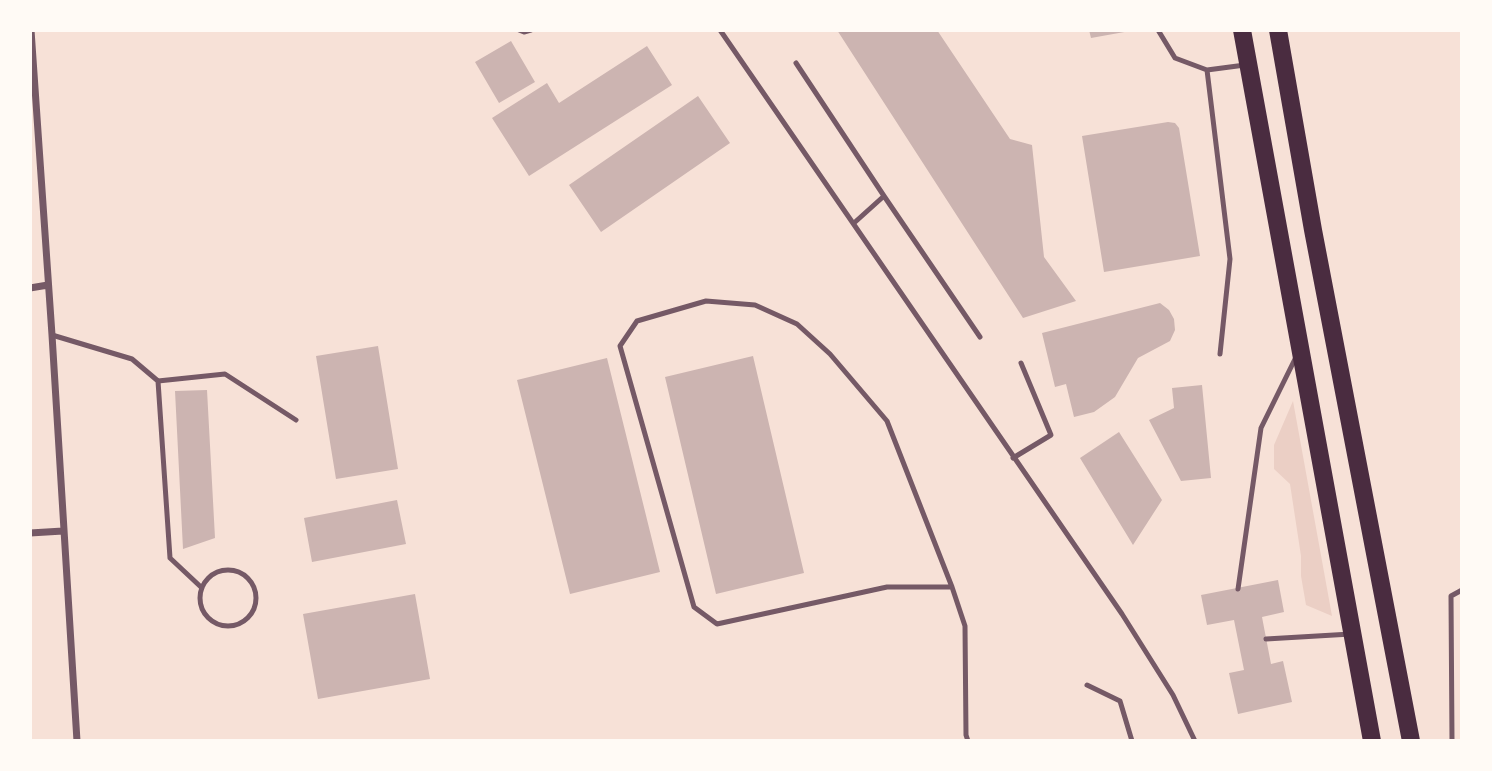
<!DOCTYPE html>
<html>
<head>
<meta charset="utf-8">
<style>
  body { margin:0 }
  #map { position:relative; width:1492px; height:771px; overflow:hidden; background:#f7e1d7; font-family:"IBM Plex Sans",sans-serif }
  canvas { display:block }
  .frame { position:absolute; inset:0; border:32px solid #fffaf5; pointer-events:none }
</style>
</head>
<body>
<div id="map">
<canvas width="1492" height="771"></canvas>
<div class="frame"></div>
</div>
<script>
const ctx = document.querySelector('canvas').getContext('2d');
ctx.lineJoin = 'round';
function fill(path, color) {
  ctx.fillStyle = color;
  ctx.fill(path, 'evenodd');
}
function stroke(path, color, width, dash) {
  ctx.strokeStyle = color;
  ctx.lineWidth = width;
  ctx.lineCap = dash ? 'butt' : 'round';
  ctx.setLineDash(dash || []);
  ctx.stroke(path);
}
fill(new Path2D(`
  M 1293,401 L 1332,616 L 1306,605 L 1301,576 L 1301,556 L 1290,484 L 1274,469 L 1274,445 Z`), '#ebcfc5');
fill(new Path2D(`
  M 837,30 L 937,30 L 1010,139 L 1032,145 L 1044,257 L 1076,301 L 1023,318 Z
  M 1089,30 L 1130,30 L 1130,31 L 1091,38 Z
  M 511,41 L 535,82 L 499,103 L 475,62 Z
  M 647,46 L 672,85 L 529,176 L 492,118 L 547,83 L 559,103 Z
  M 698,96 L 730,143 L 601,232 L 569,185 Z
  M 1168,122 L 1175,123 L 1179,128 L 1200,256 L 1104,272 L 1082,136 Z
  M 1160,303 L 1169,310 L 1174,319 L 1175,330 L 1170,341 L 1138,358 L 1115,397 L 1094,412 L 1074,417 L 1066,384 L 1055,387 L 1042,333 Z
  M 378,346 L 398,469 L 336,479 L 316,356 Z
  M 753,356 L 804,573 L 716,594 L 665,377 Z
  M 607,358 L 660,572 L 570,594 L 517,380 Z
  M 1202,385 L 1211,478 L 1181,481 L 1149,420 L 1174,408 L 1172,388 Z
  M 207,390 L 215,538 L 183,549 L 175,391 Z
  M 1119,432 L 1162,500 L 1133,545 L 1080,458 Z
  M 397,500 L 406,544 L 312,562 L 304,518 Z
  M 1278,580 L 1284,612 L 1262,617 L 1271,664 L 1283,661 L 1292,702 L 1238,714 L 1229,673 L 1244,670 L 1234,620 L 1207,625 L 1201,595 Z
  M 415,594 L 430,679 L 318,699 L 303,614 Z`), '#ccb4b1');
stroke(new Path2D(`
  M 519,30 L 524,32 L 531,30
  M 720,30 L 1122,614 L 1173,695 L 1195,741
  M 1158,30 L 1175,58 L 1207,70 L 1245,65
  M 796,63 L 884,196
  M 1207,70 L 1230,259 L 1220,354
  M 854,223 L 884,196 L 980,337
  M 52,335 L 132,359 L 158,381 L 225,374 L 296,420
  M 158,381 L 170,558 L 202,588
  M 1013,458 L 1051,435 L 1021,363
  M200 598a28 28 0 1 1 56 0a28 28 0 1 1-56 0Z
  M 952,587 L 887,587 L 717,624 L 694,607 L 620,346 L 637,321 L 706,301 L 755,305 L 797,324 L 830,354 L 887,421 L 952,587 L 965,626 L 966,735 L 968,741
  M 1238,589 L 1261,428 L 1296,357
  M 1266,639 L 1351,634
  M 1087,685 L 1120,701 L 1132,741
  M 1452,741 L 1451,596 L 1462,590`), '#755966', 5);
stroke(new Path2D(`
  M 31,30 L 52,335 L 77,741
  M 30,288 L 48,285
  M 30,533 L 63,531`), '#755966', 7);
stroke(new Path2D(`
  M 1242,30 L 1372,741
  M 1278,30 L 1313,230 L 1411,741`), '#4a2c40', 18);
</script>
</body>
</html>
